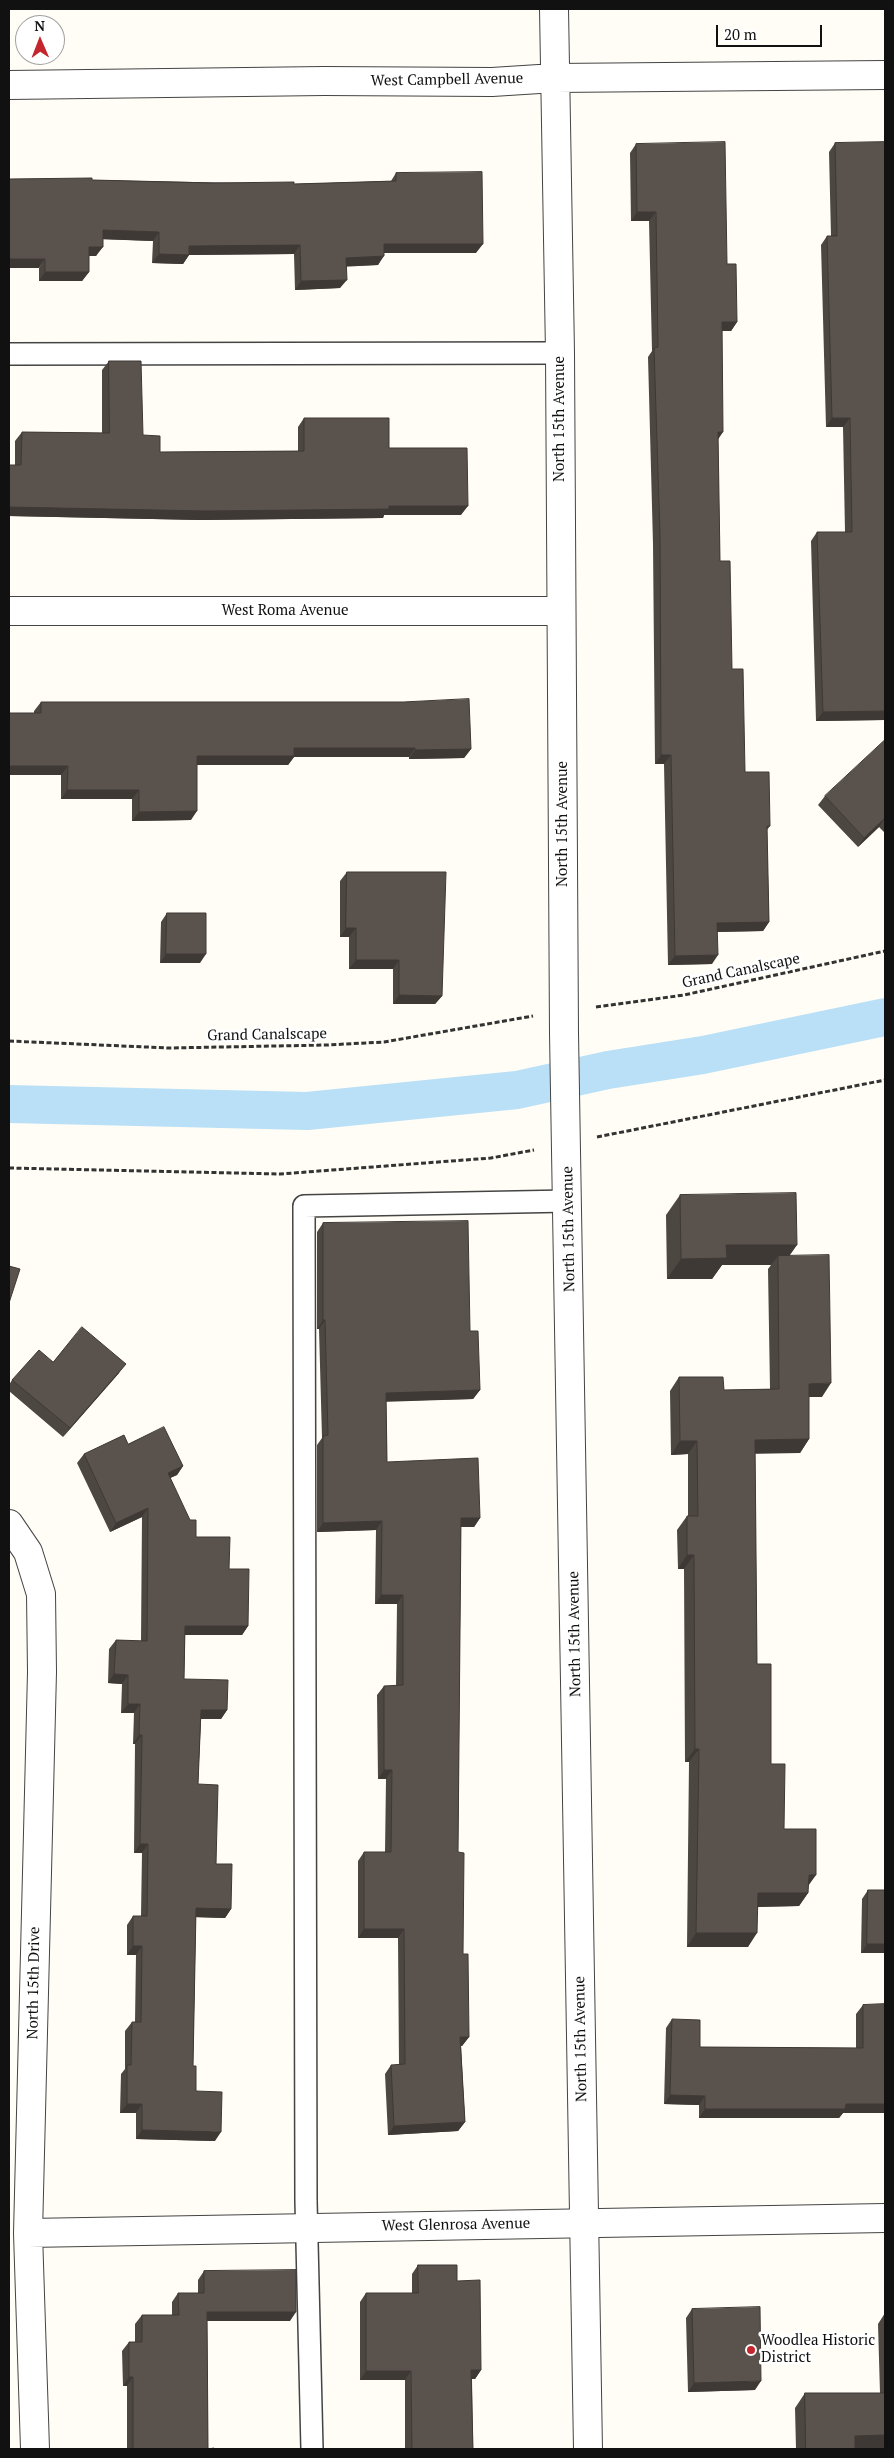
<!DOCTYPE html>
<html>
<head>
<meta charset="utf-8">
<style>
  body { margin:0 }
  #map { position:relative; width:894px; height:2458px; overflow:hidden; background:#fffdf5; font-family:"PT Serif",serif }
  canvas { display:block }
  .frame { position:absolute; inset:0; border:10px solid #111; pointer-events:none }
  .north { position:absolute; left:15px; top:15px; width:50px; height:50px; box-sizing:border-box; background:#fff; border:1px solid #a0a0a0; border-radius:50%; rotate:359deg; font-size:14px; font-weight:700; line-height:20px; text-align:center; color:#111 }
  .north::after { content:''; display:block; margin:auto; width:18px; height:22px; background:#c4262e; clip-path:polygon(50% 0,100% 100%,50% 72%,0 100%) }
  .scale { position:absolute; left:716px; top:25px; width:106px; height:22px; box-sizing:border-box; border:2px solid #111; border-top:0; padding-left:6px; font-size:15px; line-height:18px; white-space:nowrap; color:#111; -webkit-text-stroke:4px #fff; paint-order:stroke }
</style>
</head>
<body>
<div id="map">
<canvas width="894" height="2458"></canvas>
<div class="frame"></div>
<div class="north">N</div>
<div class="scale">20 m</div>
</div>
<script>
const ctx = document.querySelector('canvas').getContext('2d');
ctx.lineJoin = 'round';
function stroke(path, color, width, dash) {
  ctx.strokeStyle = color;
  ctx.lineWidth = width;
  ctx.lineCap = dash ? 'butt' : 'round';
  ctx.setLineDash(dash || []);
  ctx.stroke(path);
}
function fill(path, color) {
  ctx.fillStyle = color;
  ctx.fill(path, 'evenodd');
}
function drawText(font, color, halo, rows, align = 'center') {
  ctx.font = font + ' "PT Serif",serif';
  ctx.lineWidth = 5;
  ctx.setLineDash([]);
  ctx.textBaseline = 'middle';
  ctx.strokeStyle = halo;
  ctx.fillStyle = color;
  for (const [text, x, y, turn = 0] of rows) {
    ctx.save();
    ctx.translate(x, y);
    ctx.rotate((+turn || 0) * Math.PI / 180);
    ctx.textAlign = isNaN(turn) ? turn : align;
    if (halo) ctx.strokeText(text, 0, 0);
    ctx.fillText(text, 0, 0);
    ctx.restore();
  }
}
stroke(new Path2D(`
  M 9,1104 L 307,1111 L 517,1090 L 608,1070 L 703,1055 L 885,1017`), '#b9e0f7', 38);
const service = new Path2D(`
  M 9,354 L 560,353
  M 312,2449 L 306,2201 L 304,1206 L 569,1201`);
const minor = new Path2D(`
  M 9,611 L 561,611
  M 9,1524 L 28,1552 L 41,1594 L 42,1672 L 28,2233 L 35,2449
  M 28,2233 L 885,2218`);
const tertiary = new Path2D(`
  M 554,9 L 560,353 L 564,1033 L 588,2449
  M 9,85 L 324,81 L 492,82 L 555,78 L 885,75`);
stroke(service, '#444', 24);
stroke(minor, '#444', 30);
stroke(tertiary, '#444', 30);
stroke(new Path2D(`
  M 596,1007 L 684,995 L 885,951
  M 9,1041 L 169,1048 L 327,1045 L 384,1042 L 533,1016
  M 597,1137 L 885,1080
  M 9,1168 L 280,1174 L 491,1158 L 534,1150`), '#333', 3, [5, 2.5]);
stroke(service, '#fff', 21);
stroke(minor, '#fff', 28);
stroke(tertiary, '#fff', 28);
fill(new Path2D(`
  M 885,142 L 885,719 L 884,720 L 816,721 L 811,541 L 817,532 L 845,532 L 843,427 L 826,427 L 821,245 L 827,236 L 831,236 L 829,152 L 835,143 Z
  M 636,144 L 727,264 L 737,322 L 731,331 L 722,331 L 718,440 L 720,561 L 732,669 L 745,772 L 770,826 L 767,830 L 769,922 L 763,931 L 717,932 L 712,964 L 668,965 L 664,764 L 655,764 L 653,544 L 648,357 L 652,351 L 649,221 L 631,221 L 630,153 Z
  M 396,173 L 476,253 L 384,253 L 378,265 L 347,266 L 340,288 L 295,290 L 294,254 L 189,255 L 183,264 L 152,263 L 153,241 L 103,239 L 96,256 L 89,256 L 89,272 L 82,281 L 39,281 L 39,268 L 92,180 L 294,184 L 391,181 Z
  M 109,361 L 143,435 L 160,452 L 298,451 L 298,427 L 304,418 L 389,448 L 461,515 L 384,515 L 383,518 L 200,520 L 9,516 L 9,465 L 15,465 L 15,441 L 22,432 L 102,433 L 102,370 Z
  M 41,702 L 471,749 L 464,758 L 409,759 L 409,757 L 294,757 L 288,765 L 197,765 L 191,820 L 132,821 L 132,799 L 61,799 L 61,775 L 34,713 L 34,711 Z
  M 885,740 L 885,833 L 879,827 L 858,847 L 818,805 L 825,796 Z
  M 347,872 L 442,996 L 435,1004 L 393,1004 L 393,969 L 349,969 L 349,937 L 340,937 L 340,881 Z
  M 167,913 L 200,963 L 160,963 L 161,922 Z
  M 680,1195 L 789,1255 L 822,1397 L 809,1397 L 809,1439 L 800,1453 L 755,1453 L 757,1664 L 771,1764 L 784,1829 L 808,1885 L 808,1893 L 799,1906 L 758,1907 L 748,1947 L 687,1947 L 689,1762 L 685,1762 L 684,1569 L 678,1569 L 677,1530 L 687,1516 L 688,1516 L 688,1454 L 671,1455 L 670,1391 L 679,1377 L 724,1390 L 770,1389 L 768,1269 L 771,1265 L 722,1265 L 712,1279 L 667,1279 L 666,1215 Z
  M 323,1223 L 470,1331 L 480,1390 L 473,1399 L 386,1401 L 387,1462 L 480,1518 L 474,1527 L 461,1527 L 458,1852 L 463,1954 L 469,2037 L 462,2046 L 461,2046 L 465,2122 L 458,2131 L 388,2135 L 385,2074 L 391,2065 L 399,2065 L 398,1938 L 358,1938 L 358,1861 L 364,1852 L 385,1852 L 386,1779 L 378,1779 L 377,1695 L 384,1686 L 396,1686 L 397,1604 L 375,1604 L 376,1530 L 317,1532 L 317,1445 L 322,1438 L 319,1329 L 317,1329 L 317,1232 Z
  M 53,1362 L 119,1373 L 63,1437 L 9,1391 L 9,1385 L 12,1380 Z
  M 128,1444 L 183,1466 L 177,1475 L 170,1478 L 196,1537 L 229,1569 L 248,1626 L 242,1635 L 185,1635 L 184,1679 L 227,1710 L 221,1719 L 201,1719 L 198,1784 L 216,1864 L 231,1909 L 225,1918 L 196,1917 L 193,2066 L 196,2091 L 215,2141 L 136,2139 L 136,2113 L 120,2113 L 121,2074 L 125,2069 L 125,2031 L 132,2022 L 135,2022 L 136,1955 L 127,1955 L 127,1925 L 133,1916 L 141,1916 L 142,1853 L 134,1853 L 135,1744 L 133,1744 L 134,1713 L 121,1713 L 122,1684 L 108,1683 L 109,1649 L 116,1640 L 141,1641 L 142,1517 L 110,1532 L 77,1463 L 84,1454 Z
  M 868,1890 L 885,1890 L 885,1953 L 861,1953 L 862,1899 Z
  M 885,2004 L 843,2113 L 839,2118 L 699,2118 L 699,2105 L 664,2104 L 666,2028 L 672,2019 L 700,2047 L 856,2048 L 856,2014 L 863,2005 Z
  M 418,2265 L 457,2281 L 481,2370 L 475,2379 L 472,2379 L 473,2449 L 405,2449 L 405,2380 L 360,2380 L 360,2302 L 366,2293 L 412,2293 L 412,2274 Z
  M 204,2271 L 290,2321 L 207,2321 L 208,2449 L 214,2449 L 127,2449 L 127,2386 L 123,2386 L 122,2351 L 129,2342 L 135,2342 L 135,2324 L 142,2315 L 172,2315 L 172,2302 L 178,2293 L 198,2293 L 198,2280 Z
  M 692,2309 L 755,2390 L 688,2392 L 686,2318 Z
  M 885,2313 L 885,2449 L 796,2449 L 795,2408 L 805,2393 L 880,2393 L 878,2324 Z`), '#4d4742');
fill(new Path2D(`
  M 637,212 L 656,212 L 649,221 L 631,221 Z
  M 103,230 L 159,232 L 153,241 L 96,239 Z
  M 384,244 L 483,244 L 476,253 L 377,253 Z
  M 300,245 L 294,254 L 183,255 L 189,246 Z
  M 89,247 L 103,247 L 96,256 L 82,256 Z
  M 159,254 L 189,255 L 183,264 L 152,263 Z
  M 384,256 L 378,265 L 340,267 L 346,258 Z
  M 9,259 L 45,259 L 39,268 L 9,268 Z
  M 45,272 L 89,272 L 82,281 L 39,281 Z
  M 347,280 L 340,288 L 295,290 L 301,281 Z
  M 722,322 L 737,322 L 731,331 L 715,331 Z
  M 832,418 L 850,418 L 843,427 L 826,427 Z
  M 718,432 L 723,432 L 717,441 Z
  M 389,506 L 468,506 L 461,515 L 384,515 L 383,518 L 200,520 L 9,516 L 9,507 Z
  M 885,711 L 885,719 L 884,720 L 816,721 L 823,712 Z
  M 294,748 L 415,748 L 409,757 L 294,757 L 288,765 L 191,765 L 197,756 Z
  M 471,749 L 464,758 L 409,759 L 415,750 Z
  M 661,755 L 671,755 L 664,764 L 655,764 Z
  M 9,766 L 68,766 L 61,775 L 9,775 Z
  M 67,790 L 139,790 L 132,799 L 61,799 Z
  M 197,811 L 191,820 L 132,821 L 139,812 Z
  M 885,818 L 879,827 L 858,847 L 864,838 Z
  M 769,922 L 763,931 L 711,932 L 717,923 Z
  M 346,928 L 356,928 L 349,937 L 340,937 Z
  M 166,954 L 206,954 L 200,963 L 160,963 Z
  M 718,955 L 712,964 L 668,965 L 675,956 Z
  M 356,960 L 399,960 L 393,969 L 349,969 Z
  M 399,995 L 442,996 L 435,1004 L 393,1004 Z
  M 726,1245 L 797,1245 L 783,1265 L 778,1256 L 771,1265 L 722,1265 L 712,1279 L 667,1279 L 681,1259 Z
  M 323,1320 L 325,1320 L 319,1329 L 317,1329 Z
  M 126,1364 L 119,1373 L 63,1437 L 70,1428 Z
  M 831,1383 L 822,1397 L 799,1397 L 809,1384 Z
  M 480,1390 L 473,1399 L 380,1402 L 386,1393 Z
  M 809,1439 L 800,1453 L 745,1454 L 755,1440 Z
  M 680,1441 L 697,1441 L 688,1454 L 671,1455 Z
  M 183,1466 L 177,1475 L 161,1482 L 168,1473 Z
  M 148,1508 L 142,1517 L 110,1532 L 116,1523 Z
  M 461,1518 L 480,1518 L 474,1527 L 454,1527 Z
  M 382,1521 L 376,1530 L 317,1532 L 323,1523 Z
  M 687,1555 L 694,1555 L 684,1569 L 678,1569 Z
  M 381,1595 L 403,1595 L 397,1604 L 375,1604 Z
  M 185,1626 L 248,1626 L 242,1635 L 179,1635 Z
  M 114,1674 L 128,1675 L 122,1684 L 108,1683 Z
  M 128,1704 L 140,1704 L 134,1713 L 121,1713 Z
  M 201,1710 L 227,1710 L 221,1719 L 195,1719 Z
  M 139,1735 L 142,1735 L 135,1744 L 133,1744 Z
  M 695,1749 L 699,1749 L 689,1762 L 685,1762 Z
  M 384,1770 L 392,1770 L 386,1779 L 378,1779 Z
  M 140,1844 L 148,1844 L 142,1853 L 134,1853 Z
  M 809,1875 L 816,1875 L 806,1889 Z
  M 758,1893 L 808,1893 L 799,1906 L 748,1907 Z
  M 196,1908 L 231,1909 L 225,1918 L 190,1917 Z
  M 364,1929 L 404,1929 L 398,1938 L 358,1938 Z
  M 696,1933 L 757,1933 L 748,1947 L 687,1947 Z
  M 867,1944 L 885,1944 L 885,1953 L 861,1953 Z
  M 133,1946 L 142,1946 L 136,1955 L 127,1955 Z
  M 460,2037 L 469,2037 L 462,2046 L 454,2046 Z
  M 670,2095 L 705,2096 L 699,2105 L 664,2104 Z
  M 127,2104 L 142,2104 L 136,2113 L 120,2113 Z
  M 846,2104 L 885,2104 L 885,2113 L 843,2113 L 839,2118 L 699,2118 L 705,2109 Z
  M 465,2122 L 458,2131 L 388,2135 L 394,2126 Z
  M 142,2130 L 221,2132 L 215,2141 L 136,2139 Z
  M 207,2312 L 296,2312 L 290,2321 L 200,2321 Z
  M 471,2370 L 481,2370 L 475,2379 L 465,2379 Z
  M 366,2371 L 411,2371 L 405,2380 L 360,2380 Z
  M 129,2377 L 133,2377 L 127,2386 L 123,2386 Z
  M 761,2381 L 755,2390 L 688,2392 L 694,2383 Z
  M 885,2435 L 885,2449 L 846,2449 L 855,2436 Z`), '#3f3936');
const building = new Path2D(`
  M 725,142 L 727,264 L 736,264 L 737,322 L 722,322 L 723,432 L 718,432 L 720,561 L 730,561 L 732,669 L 743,669 L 745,772 L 769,772 L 770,826 L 767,826 L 769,922 L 717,923 L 718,955 L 675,956 L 671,755 L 661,755 L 660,535 L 654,348 L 658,347 L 656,212 L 637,212 L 636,144 Z
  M 885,142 L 885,711 L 823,712 L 817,532 L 852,532 L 850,418 L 832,418 L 827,236 L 837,236 L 835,143 Z
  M 482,172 L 483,244 L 384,244 L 384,256 L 346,258 L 347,280 L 301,281 L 300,245 L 189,246 L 189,255 L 159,254 L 159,232 L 103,230 L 103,247 L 89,247 L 89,272 L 45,272 L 45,259 L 9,259 L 9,179 L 92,178 L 92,180 L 213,183 L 294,182 L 294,184 L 396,181 L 396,173 Z
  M 109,361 L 141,361 L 143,435 L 160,436 L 160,452 L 304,451 L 304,418 L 389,418 L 389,448 L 467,448 L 468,506 L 389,506 L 389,509 L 206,511 L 9,507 L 9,465 L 21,465 L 22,432 L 109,433 Z
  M 469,699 L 471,749 L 415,750 L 415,748 L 294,748 L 294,756 L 197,756 L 197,811 L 139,812 L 139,790 L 67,790 L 68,766 L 9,766 L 9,713 L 41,713 L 41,702 L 403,702 Z
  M 885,740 L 885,818 L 864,838 L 825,796 Z
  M 347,872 L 446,872 L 442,996 L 399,995 L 399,960 L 356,960 L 356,928 L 346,928 Z
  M 167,913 L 206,913 L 206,954 L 166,954 Z
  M 796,1193 L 797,1245 L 726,1245 L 727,1258 L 681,1259 L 680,1195 Z
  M 468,1221 L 470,1331 L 478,1331 L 480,1390 L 386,1393 L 387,1462 L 478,1458 L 480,1518 L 461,1518 L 458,1852 L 464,1853 L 463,1954 L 468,1954 L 469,2037 L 460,2037 L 465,2122 L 394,2126 L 391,2065 L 405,2064 L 404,1929 L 364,1929 L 364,1852 L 391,1852 L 392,1770 L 384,1770 L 384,1686 L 403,1685 L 403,1595 L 381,1595 L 382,1521 L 323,1523 L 323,1436 L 328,1435 L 325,1320 L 323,1320 L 323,1223 Z
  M 829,1255 L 831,1383 L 809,1384 L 809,1439 L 755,1440 L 757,1664 L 771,1664 L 771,1764 L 785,1764 L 784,1829 L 816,1829 L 816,1875 L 809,1875 L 808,1893 L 758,1893 L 757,1933 L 696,1933 L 699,1749 L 695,1749 L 694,1555 L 687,1555 L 687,1516 L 698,1516 L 697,1441 L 680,1441 L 679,1377 L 723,1377 L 724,1390 L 779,1389 L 778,1256 Z
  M 9,1266 L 20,1269 L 9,1303 Z
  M 82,1327 L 126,1364 L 70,1428 L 12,1380 L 39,1350 L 53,1362 Z
  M 164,1427 L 183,1466 L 168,1473 L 190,1520 L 196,1520 L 196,1537 L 230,1537 L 229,1569 L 249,1569 L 248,1626 L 185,1626 L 184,1679 L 228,1680 L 227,1710 L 201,1710 L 198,1784 L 218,1785 L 216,1864 L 232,1864 L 231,1909 L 196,1908 L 193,2066 L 196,2066 L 196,2091 L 222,2092 L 221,2132 L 142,2130 L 142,2104 L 127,2104 L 127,2065 L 131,2065 L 132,2022 L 141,2022 L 142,1946 L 133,1946 L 133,1916 L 147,1916 L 148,1844 L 140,1844 L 142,1735 L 139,1735 L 140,1704 L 128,1704 L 128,1675 L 114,1674 L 116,1640 L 147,1641 L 148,1508 L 116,1523 L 84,1454 L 124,1435 L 128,1444 Z
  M 868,1890 L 885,1890 L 885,1944 L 867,1944 Z
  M 885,2004 L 885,2104 L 846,2104 L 845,2109 L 705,2109 L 705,2096 L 670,2095 L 672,2019 L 700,2020 L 700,2047 L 863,2048 L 863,2005 Z
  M 418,2265 L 457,2265 L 457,2281 L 480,2280 L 481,2370 L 471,2370 L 473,2449 L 412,2449 L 411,2371 L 366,2371 L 366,2293 L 418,2293 Z
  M 296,2270 L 296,2312 L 207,2312 L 208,2449 L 214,2448 L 214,2449 L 133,2449 L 133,2377 L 129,2377 L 129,2342 L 142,2342 L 142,2315 L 179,2315 L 178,2293 L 204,2293 L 204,2271 Z
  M 760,2307 L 761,2381 L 694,2383 L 692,2309 Z
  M 805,2393 L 885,2393 L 885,2435 L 855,2436 L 855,2449 L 806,2449 Z`);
fill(building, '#5a524d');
stroke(building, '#3f3936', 1);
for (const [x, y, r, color] of [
  [751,2350,5,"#c4262e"]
]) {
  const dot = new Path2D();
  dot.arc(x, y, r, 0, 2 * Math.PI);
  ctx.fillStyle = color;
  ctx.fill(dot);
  stroke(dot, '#fff', 2);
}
drawText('15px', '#111', '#fff', [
  ["West Campbell Avenue",447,80,-1],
  ["North 15th Avenue",560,419,-90],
  ["West Roma Avenue",285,611],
  ["North 15th Avenue",563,824,-90],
  ["Grand Canalscape",741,971,-12],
  ["Grand Canalscape",267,1035,-1],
  ["North 15th Avenue",569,1229,-91],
  ["North 15th Avenue",575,1634,-91],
  ["North 15th Drive",34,1983,-89],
  ["North 15th Avenue",581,2039,-91],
  ["West Glenrosa Avenue",456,2225,-1]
]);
drawText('15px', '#111', '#fff', [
  ["Woodlea Historic",761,2341],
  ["District",761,2358]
], 'left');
</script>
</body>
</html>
